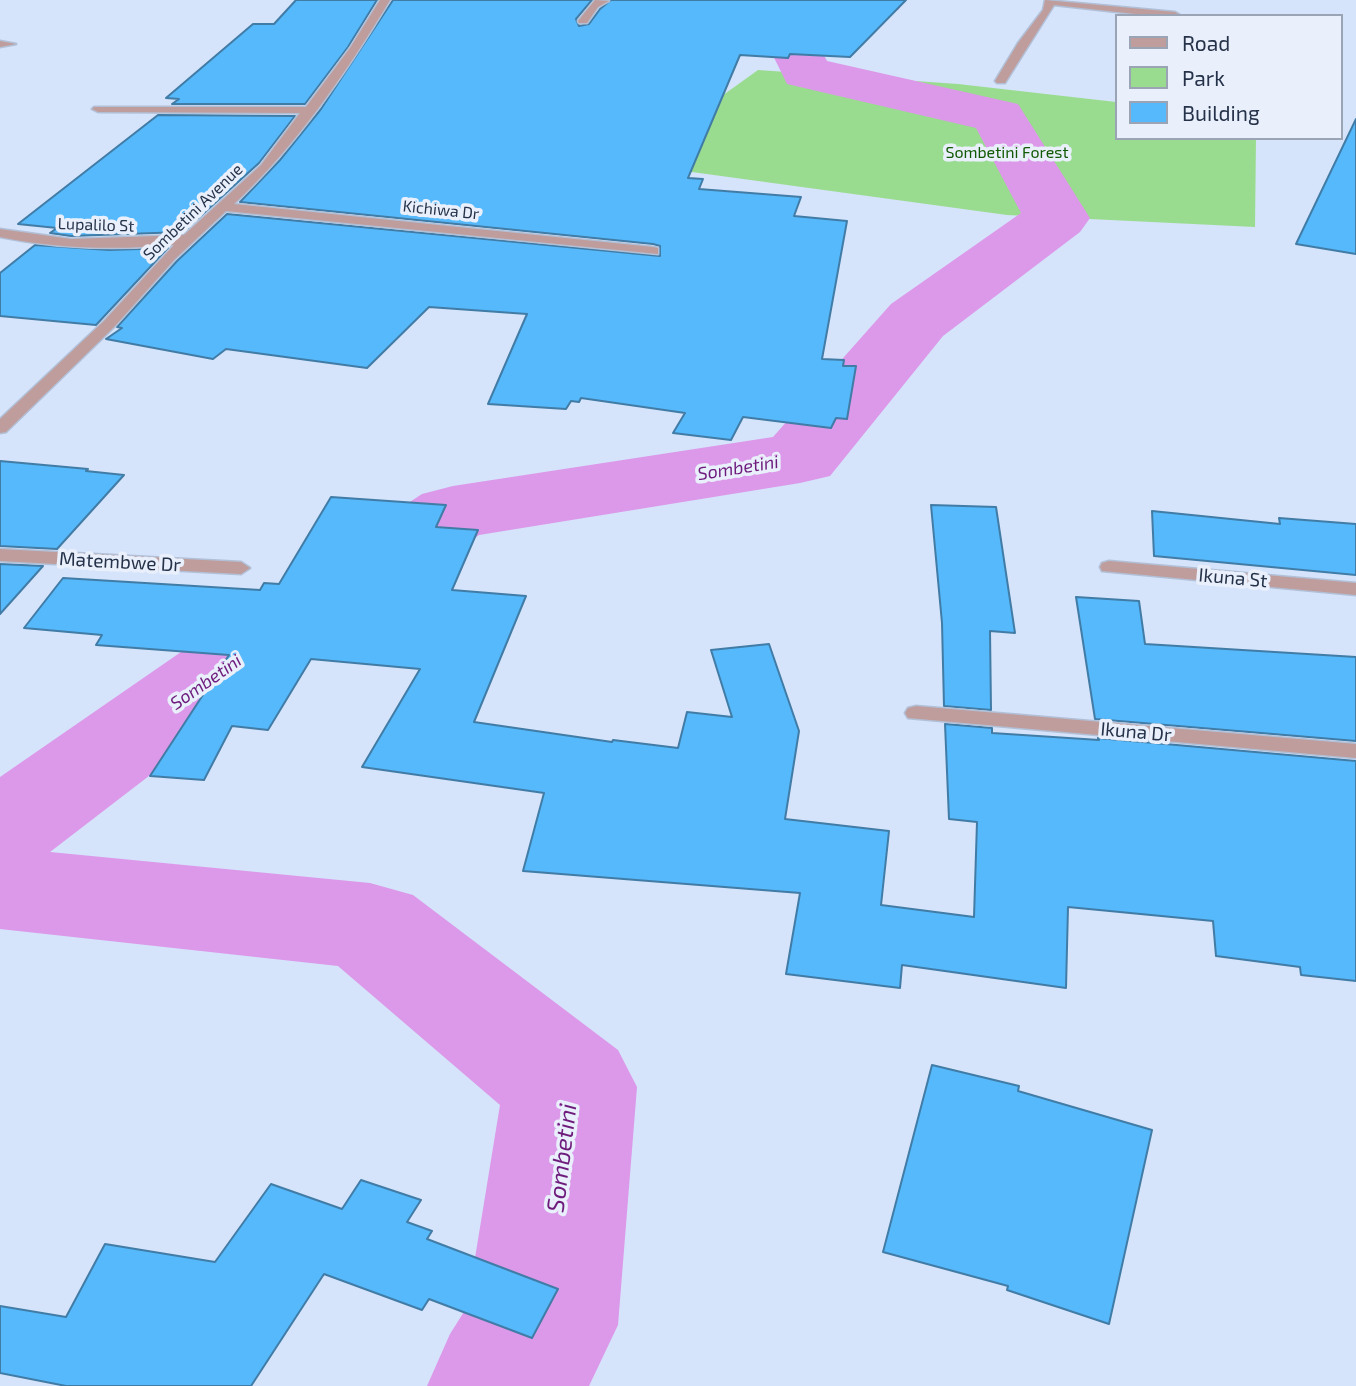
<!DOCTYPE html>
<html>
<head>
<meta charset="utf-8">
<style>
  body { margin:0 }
  #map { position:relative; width:1356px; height:1386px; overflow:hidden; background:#d5e3fb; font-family:"Exo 2",sans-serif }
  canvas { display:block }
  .legend { position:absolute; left:1115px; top:14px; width:228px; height:126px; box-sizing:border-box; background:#e9f0fc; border:2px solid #9ba4b4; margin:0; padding:9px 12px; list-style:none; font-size:21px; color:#253249 }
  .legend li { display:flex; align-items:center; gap:14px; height:35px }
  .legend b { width:35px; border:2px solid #9ba4b4 }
</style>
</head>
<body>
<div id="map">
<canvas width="1356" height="1386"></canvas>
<ul class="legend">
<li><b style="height:9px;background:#bf9d9c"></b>Road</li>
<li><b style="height:19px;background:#9adc8f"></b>Park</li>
<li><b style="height:19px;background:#55b9fb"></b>Building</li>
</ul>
</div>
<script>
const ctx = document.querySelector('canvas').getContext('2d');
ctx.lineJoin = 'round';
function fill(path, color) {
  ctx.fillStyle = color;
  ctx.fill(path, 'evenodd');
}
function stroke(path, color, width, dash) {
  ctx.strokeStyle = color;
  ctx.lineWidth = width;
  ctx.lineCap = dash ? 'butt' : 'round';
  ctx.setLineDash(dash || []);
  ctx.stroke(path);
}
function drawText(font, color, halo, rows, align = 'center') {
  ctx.font = font + ' "Exo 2",sans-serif';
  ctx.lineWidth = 7;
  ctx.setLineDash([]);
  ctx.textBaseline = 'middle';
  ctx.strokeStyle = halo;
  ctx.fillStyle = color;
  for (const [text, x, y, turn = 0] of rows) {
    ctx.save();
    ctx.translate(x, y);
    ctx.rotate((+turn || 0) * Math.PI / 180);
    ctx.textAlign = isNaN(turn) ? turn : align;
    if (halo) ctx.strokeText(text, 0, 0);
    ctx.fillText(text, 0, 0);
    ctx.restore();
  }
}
fill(new Path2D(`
  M 758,70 L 958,84 L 1116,102 L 1116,138 L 1256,138 L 1255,227 L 1007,215 L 560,154 L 687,121 Z`), '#9adc8f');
fill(new Path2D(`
  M 823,0 L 905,0 L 898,10 L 812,33 L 827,61 L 1018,104 L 1090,218 L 1080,232 L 943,336 L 830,476 L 800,483 L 479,535 L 253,696 L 50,852 L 370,883 L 413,895 L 618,1050 L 637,1087 L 618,1325 L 589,1386 L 427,1386 L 450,1334 L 467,1307 L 500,1105 L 338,966 L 0,929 L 0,777 L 181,652 L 422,494 L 453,486 L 773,437 L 891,304 L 1021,213 L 976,128 L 787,84 L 758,25 L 765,14 Z`), '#dc98e9');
const building = new Path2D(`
  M 296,0 L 377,0 L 348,47 L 305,104 L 172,104 L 179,99 L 166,98 L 253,24 L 274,24 Z
  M 393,0 L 592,0 L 576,19 L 579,26 L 589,24 L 600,9 L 611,0 L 906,0 L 850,57 L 790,54 L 788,58 L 740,55 L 688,178 L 703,179 L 699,189 L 801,197 L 794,216 L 847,221 L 822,359 L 844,360 L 843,366 L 856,366 L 847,419 L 836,418 L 831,428 L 743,417 L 731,440 L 673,433 L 685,413 L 581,398 L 579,402 L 571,401 L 566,409 L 488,404 L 527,314 L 429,307 L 367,368 L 226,349 L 213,359 L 106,339 L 122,328 L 117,327 L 177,261 L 227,214 L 660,256 L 660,246 L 653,244 L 240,202 L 280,160 L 321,109 Z
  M 158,115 L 295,116 L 259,163 L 183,232 L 71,236 L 50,233 L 57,228 L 18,224 Z
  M 1356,119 L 1356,254 L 1296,244 Z
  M 35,245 L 109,250 L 168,248 L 96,325 L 0,316 L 0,273 Z
  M 0,461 L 88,469 L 86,471 L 124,475 L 57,549 L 0,546 Z
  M 331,497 L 446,505 L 436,527 L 478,530 L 452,590 L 526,596 L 474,722 L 612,742 L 613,740 L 678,748 L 687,712 L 732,717 L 711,650 L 769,644 L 799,731 L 785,819 L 889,831 L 881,905 L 974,917 L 977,822 L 949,819 L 945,724 L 992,728 L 992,733 L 1099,740 L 1098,738 L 1356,761 L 1356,981 L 1301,975 L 1300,967 L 1216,956 L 1213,921 L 1068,907 L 1066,988 L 902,965 L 900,988 L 786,974 L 800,893 L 523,871 L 544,793 L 362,767 L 420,669 L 311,659 L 268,730 L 232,726 L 204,780 L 150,776 L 229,655 L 96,645 L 102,635 L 24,628 L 63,578 L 260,590 L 264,583 L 279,584 Z
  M 931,505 L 996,507 L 1015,633 L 990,631 L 991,710 L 944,706 L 942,623 Z
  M 1152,511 L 1280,524 L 1279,518 L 1356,524 L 1356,575 L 1154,556 Z
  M 0,564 L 43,566 L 0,614 Z
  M 1076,597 L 1139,601 L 1145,644 L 1356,657 L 1356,741 L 1095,719 Z
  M 932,1065 L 1019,1086 L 1018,1091 L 1152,1130 L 1109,1324 L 1007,1290 L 1008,1286 L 883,1252 Z
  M 361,1180 L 421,1200 L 407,1222 L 432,1231 L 427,1239 L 558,1289 L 532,1338 L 429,1299 L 422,1310 L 324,1274 L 251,1386 L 66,1386 L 0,1373 L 0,1306 L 66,1317 L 105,1244 L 215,1262 L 271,1184 L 342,1209 Z`);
fill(building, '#55b9fb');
stroke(building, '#417ca6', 2);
const minor = new Path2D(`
  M 380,0 L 390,0 C 346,73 296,146 234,204 L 653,247 L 658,248 L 658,254 L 226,211 L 175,259 L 114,327 L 6,432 L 0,433 L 0,419 L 104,321 L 174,245 C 116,250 58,249 0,237 L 0,229 L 71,239 L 184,235 L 261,165 L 300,113 L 98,112 L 92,109 L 94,107 L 306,107 L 350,48 Z
  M 595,0 L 609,1 L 598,7 L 587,23 L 579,23 L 578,21 Z
  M 1045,0 L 1175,12 L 1180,15 L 1153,16 L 1054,5 L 1005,83 L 997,83 L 995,81 L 1018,43 L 1043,10 Z
  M 0,41 L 16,44 L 0,47 Z
  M 0,549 L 241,562 L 250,568 L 241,574 L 0,561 Z
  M 1109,561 L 1356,583 L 1356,595 L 1102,571 L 1100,567 L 1102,563 Z
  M 916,706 L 1356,744 L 1356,758 L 908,718 L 905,713 L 908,708 Z`);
stroke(minor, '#b2c0d7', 3);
fill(minor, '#bf9d9c');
drawText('16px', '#125903', '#e9f0fc', [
  ["Sombetini Forest",1007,153]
]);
drawText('16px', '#253249', '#e9f0fc', [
  ["Kichiwa Dr",441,210,6],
  ["Sombetini Avenue",193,212,-44],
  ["Lupalilo St",96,225,2]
]);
drawText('italic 18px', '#6e1c7c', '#e9f0fc', [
  ["Sombetini",738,468,-9],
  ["Sombetini",206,682,-35]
]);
drawText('19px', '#253249', '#e9f0fc', [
  ["Matembwe Dr",120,562,3],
  ["Ikuna St",1233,578,5],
  ["Ikuna Dr",1136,732,5]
]);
drawText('italic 24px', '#6e1c7c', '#e9f0fc', [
  ["Sombetini",562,1158,-83]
]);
</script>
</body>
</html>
